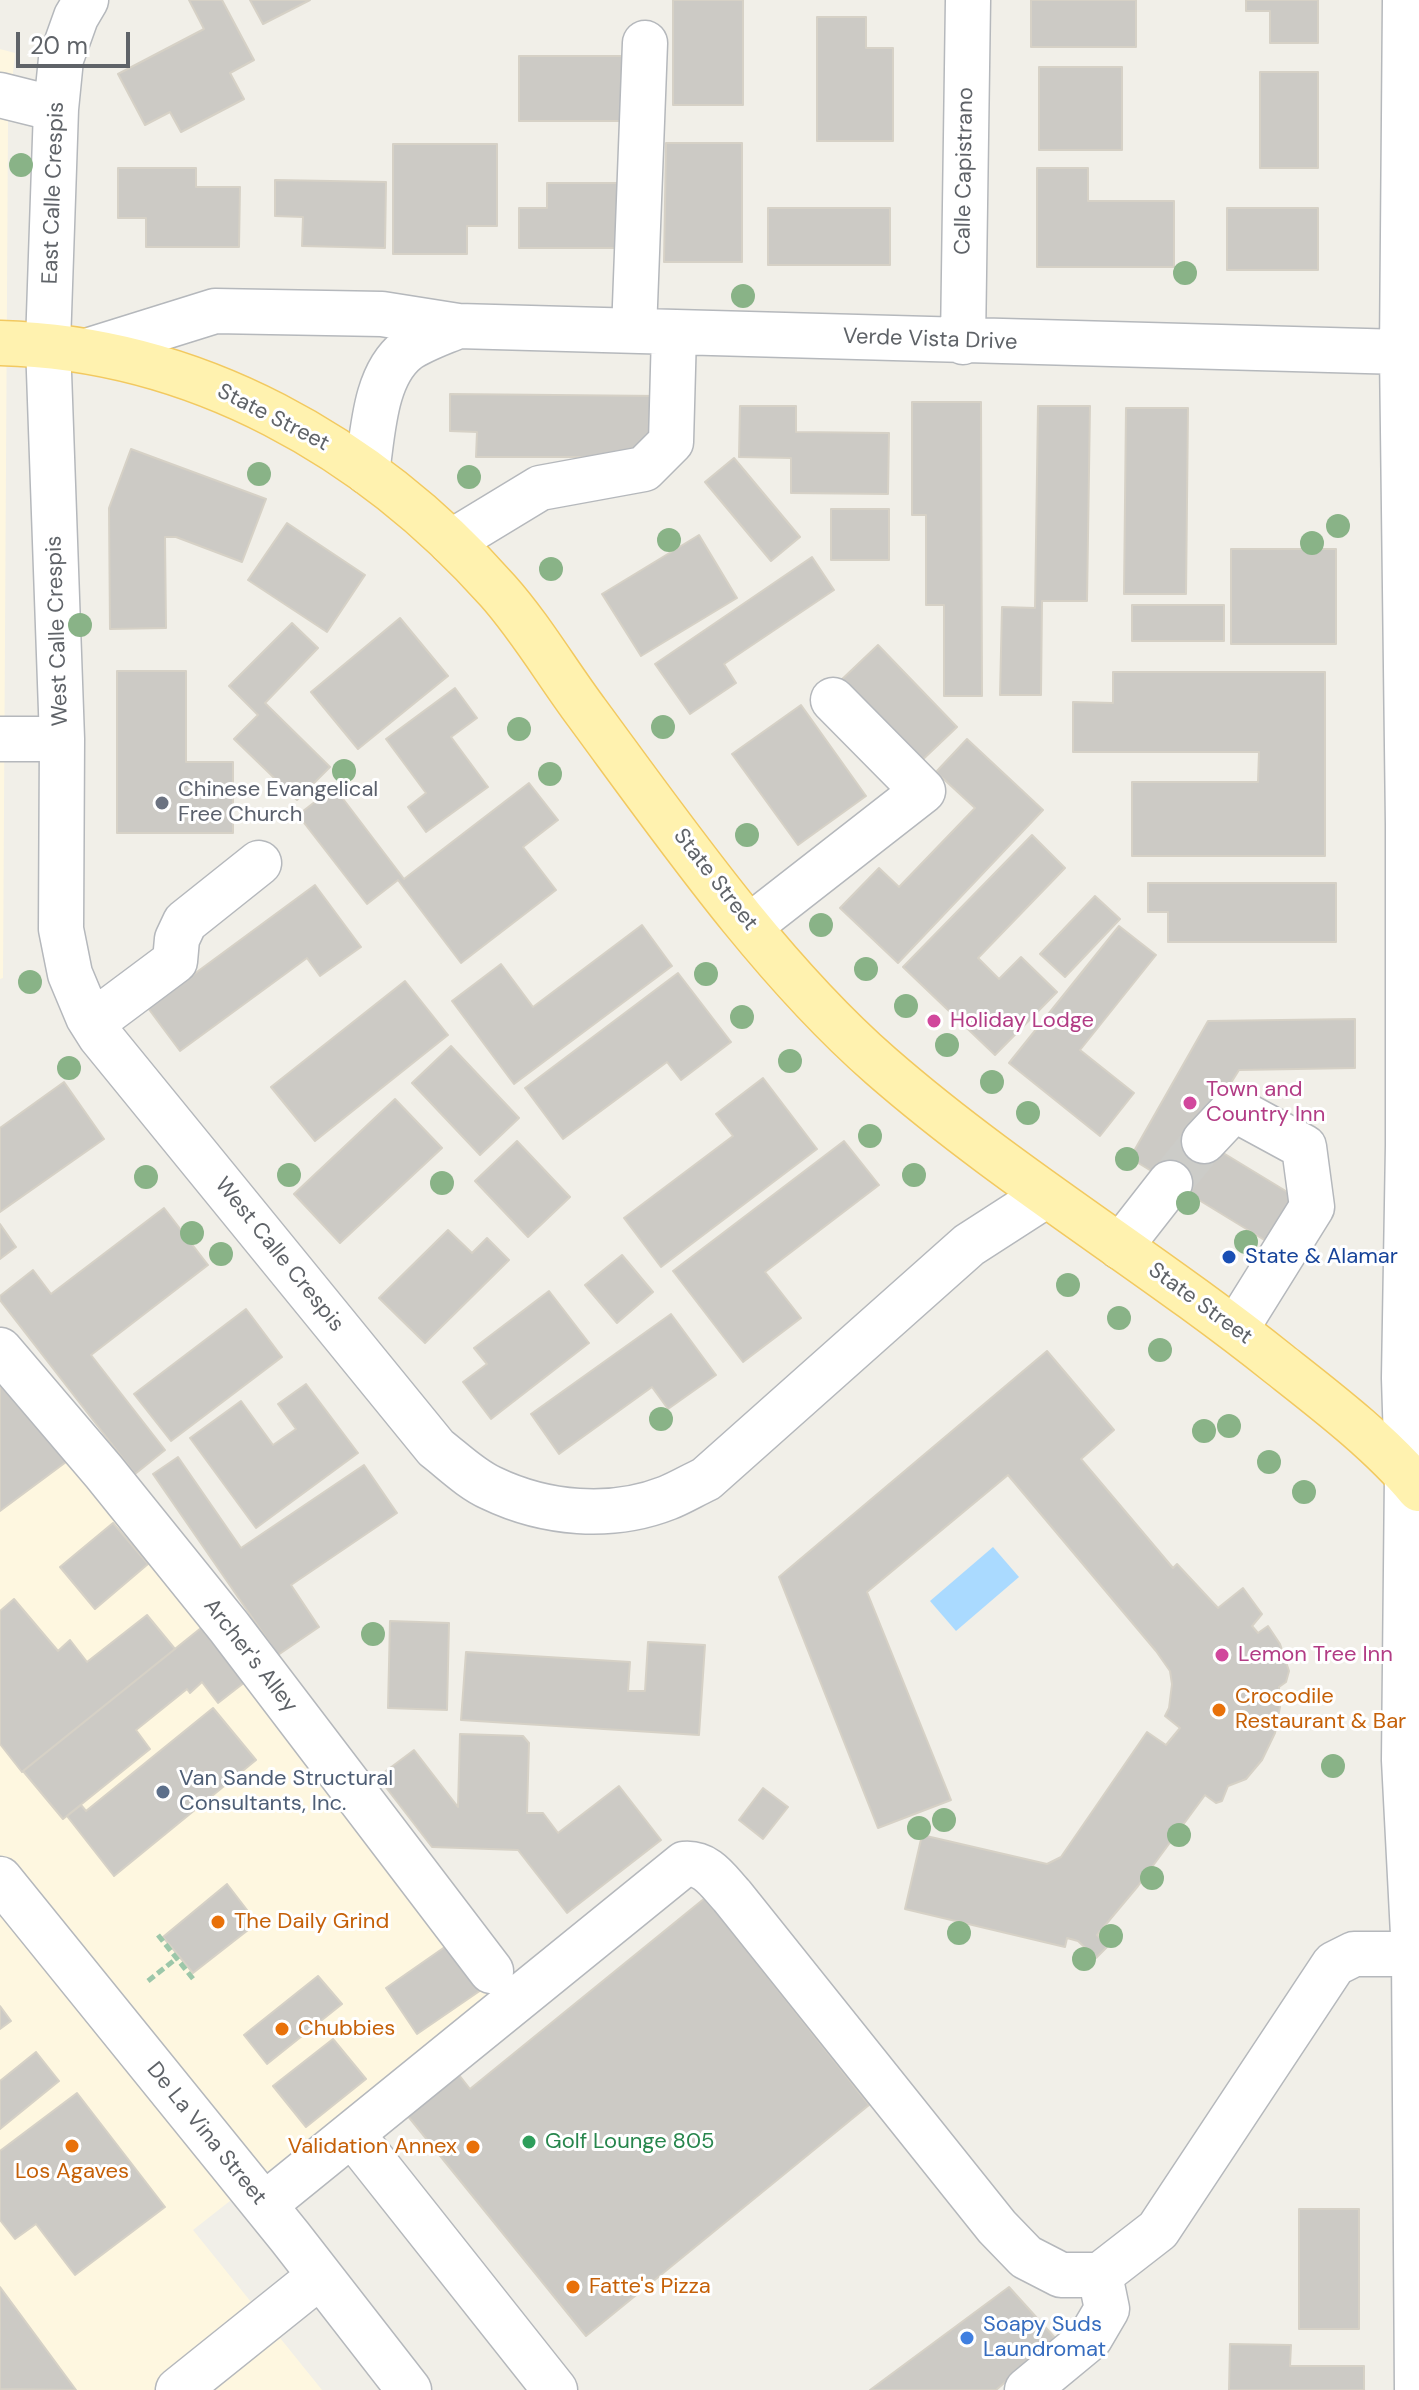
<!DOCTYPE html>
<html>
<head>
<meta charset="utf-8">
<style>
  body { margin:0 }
  #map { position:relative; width:1419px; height:2390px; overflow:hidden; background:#f1efe8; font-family:"DM Sans",sans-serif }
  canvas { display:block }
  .scale { position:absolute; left:16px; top:32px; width:114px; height:36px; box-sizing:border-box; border:4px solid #5f6368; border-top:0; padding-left:10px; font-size:24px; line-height:28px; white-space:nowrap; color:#5f6368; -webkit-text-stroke:6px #fff; paint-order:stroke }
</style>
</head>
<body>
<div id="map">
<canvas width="1419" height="2390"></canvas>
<div class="scale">20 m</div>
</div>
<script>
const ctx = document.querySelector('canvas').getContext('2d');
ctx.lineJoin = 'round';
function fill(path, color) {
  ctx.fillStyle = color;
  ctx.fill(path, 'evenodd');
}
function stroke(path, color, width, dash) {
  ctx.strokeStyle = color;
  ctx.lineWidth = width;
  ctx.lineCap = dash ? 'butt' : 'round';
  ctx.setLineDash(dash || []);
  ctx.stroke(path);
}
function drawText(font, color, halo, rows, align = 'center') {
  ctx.font = font + ' "DM Sans",sans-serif';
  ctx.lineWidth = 6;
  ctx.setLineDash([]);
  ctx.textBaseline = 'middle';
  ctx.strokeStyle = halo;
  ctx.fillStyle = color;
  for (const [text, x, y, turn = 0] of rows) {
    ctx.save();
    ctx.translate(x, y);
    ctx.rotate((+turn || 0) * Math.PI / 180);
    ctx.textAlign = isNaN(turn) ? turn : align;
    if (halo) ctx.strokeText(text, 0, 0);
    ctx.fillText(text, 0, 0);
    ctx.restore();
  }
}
fill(new Path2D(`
  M 0,49 L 15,53 L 8,122 L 3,978 L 0,979 Z
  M 0,1351 L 496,1992 L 193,2230 L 322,2390 L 0,2390 Z`), '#fef7e0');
fill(new Path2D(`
  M 993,1547 L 1019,1577 L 956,1631 L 930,1601 Z`), '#aadaff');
const building = new Path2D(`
  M 189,0 L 222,0 L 254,60 L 230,73 L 244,99 L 181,132 L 170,112 L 145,125 L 118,74 L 204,29 Z
  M 250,0 L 310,0 L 263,24 Z
  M 673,0 L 743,0 L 743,105 L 673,105 Z
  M 1031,0 L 1136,0 L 1136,47 L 1031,47 Z
  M 1246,0 L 1318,0 L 1318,43 L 1270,43 L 1270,11 L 1246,11 Z
  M 817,17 L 866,17 L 866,48 L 893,48 L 893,141 L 817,141 Z
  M 519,56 L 625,56 L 625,121 L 519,121 Z
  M 1039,67 L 1122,67 L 1122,150 L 1039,150 Z
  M 1260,72 L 1318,72 L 1318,168 L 1260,168 Z
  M 666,143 L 742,143 L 742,262 L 664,262 Z
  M 393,144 L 497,144 L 497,226 L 467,226 L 467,254 L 393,254 Z
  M 118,168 L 196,168 L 196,187 L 240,187 L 239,247 L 146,247 L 146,218 L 118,218 Z
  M 1037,168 L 1088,168 L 1088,201 L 1174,201 L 1174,267 L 1037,267 Z
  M 275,180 L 386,182 L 385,248 L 302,246 L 303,217 L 275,216 Z
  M 547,183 L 624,183 L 624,248 L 519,248 L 519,208 L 547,208 Z
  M 768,208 L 890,208 L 890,265 L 768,265 Z
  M 1227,208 L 1318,208 L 1318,270 L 1227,270 Z
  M 450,394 L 660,396 L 660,435 L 646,435 L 646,457 L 476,457 L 477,432 L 450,431 Z
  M 912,402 L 981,402 L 982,696 L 944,696 L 944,605 L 926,605 L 926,515 L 912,515 Z
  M 740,406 L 796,406 L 796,432 L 889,433 L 888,494 L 791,493 L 791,458 L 739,457 Z
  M 1038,406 L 1090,406 L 1087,601 L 1042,601 L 1041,695 L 1000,695 L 1002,607 L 1035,608 Z
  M 1126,408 L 1188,408 L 1186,594 L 1124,594 Z
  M 131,449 L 266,499 L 242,562 L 176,537 L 165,537 L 166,628 L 110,629 L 109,508 Z
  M 734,458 L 800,537 L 771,561 L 705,482 Z
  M 831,509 L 889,509 L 889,560 L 831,560 Z
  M 287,523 L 365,575 L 327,632 L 248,580 Z
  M 699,535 L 737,598 L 641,656 L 602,594 Z
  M 1231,549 L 1336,549 L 1336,644 L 1231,644 Z
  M 812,557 L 834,590 L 724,664 L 736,683 L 690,714 L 655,664 Z
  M 1132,605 L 1224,605 L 1224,641 L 1132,641 Z
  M 400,618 L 448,676 L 358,749 L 311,692 Z
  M 292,623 L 318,648 L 265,703 L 330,767 L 297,800 L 234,739 L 258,715 L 229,686 Z
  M 878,645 L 957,727 L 916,766 L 837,684 Z
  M 117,671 L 186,671 L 186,762 L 233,762 L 233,833 L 117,833 Z
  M 1113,672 L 1325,672 L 1325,856 L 1132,856 L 1132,782 L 1258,782 L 1259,752 L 1073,752 L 1073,702 L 1113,703 Z
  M 455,688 L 477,718 L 451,737 L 488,787 L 426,832 L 408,807 L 426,793 L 386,739 Z
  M 801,705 L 866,796 L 798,845 L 732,754 Z
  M 967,739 L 1043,810 L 898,963 L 840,908 L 879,868 L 899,887 L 975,808 L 936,772 Z
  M 529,783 L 558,820 L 523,847 L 556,890 L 461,963 L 398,880 L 367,904 L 298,815 L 334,787 L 404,879 Z
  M 1032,835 L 1065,868 L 978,958 L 999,979 L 1021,957 L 1057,992 L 995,1055 L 903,967 Z
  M 1148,883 L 1336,883 L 1336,942 L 1168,942 L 1168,912 L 1148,912 Z
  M 315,885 L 361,947 L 320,976 L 307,958 L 180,1051 L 148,1008 Z
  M 1095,896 L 1120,919 L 1065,977 L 1040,954 Z
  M 642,925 L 672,966 L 514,1084 L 452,1001 L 501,964 L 533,1007 Z
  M 1119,926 L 1156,955 L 1080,1050 L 1134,1093 L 1100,1136 L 1009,1063 Z
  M 678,973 L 731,1042 L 681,1080 L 667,1062 L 563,1139 L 525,1088 Z
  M 405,981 L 448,1035 L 315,1141 L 271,1087 Z
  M 1355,1019 L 1355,1068 L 1239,1070 L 1197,1137 L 1294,1196 L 1266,1241 L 1135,1161 L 1134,1151 L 1208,1021 Z
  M 451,1046 L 519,1118 L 480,1155 L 412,1083 Z
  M 763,1078 L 817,1149 L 661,1267 L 624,1218 L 733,1136 L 716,1114 Z
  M 64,1082 L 104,1139 L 0,1212 L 0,1128 Z
  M 395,1099 L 442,1148 L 340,1243 L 294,1194 Z
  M 517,1141 L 570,1197 L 528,1237 L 475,1181 Z
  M 844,1141 L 879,1185 L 765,1272 L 801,1318 L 743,1362 L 673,1271 Z
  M 164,1208 L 208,1265 L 91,1355 L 165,1450 L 135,1474 L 0,1300 L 0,1296 L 33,1270 L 51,1294 Z
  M 0,1224 L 16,1247 L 0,1259 Z
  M 448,1230 L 472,1253 L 487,1238 L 509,1260 L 425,1343 L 379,1298 Z
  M 622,1255 L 653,1292 L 617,1323 L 585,1285 Z
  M 549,1291 L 589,1343 L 491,1419 L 463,1382 L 487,1364 L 474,1348 Z
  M 246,1309 L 282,1357 L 171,1441 L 134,1394 Z
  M 671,1314 L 716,1375 L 668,1409 L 652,1387 L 559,1454 L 531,1414 Z
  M 1047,1351 L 1114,1430 L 1081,1459 L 1173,1568 L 1177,1564 L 1218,1608 L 1243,1588 L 1262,1614 L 1252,1626 L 1258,1633 L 1268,1626 L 1280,1644 L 1289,1671 L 1286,1682 L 1279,1687 L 1280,1707 L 1275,1733 L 1262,1760 L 1246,1779 L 1228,1786 L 1222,1801 L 1216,1803 L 1205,1795 L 1138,1886 L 1097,1935 L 1108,1946 L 1096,1958 L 1078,1941 L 1067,1938 L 1065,1947 L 905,1909 L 922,1835 L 1047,1864 L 1061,1857 L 1147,1732 L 1166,1745 L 1180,1728 L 1165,1716 L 1169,1708 L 1172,1684 L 1170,1671 L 1156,1651 L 1008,1475 L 867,1592 L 951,1800 L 878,1828 L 779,1577 Z
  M 0,1374 L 66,1462 L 0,1511 Z
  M 306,1384 L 358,1453 L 256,1528 L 190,1438 L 241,1401 L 273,1445 L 296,1429 L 278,1404 Z
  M 178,1457 L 241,1548 L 364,1465 L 397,1513 L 291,1585 L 319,1627 L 278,1655 L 153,1474 Z
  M 113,1523 L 148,1564 L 95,1609 L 60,1567 Z
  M 14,1599 L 58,1651 L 70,1640 L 87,1662 L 147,1615 L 175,1649 L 22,1772 L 0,1744 L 0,1611 Z
  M 390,1621 L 449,1623 L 447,1710 L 388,1708 Z
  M 201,1628 L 245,1682 L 218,1703 L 202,1682 L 190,1693 L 187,1689 L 136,1730 L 150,1749 L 63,1819 L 23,1771 Z
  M 648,1642 L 705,1645 L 699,1735 L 461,1720 L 466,1652 L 630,1662 L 628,1691 L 645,1691 Z
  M 213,1708 L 256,1760 L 114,1876 L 67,1816 L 81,1805 L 86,1811 Z
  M 460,1734 L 523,1736 L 529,1743 L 527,1813 L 543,1813 L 558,1833 L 619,1786 L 661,1840 L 567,1913 L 518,1850 L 432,1847 L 378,1777 L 414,1750 L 458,1807 Z
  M 763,1788 L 788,1807 L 763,1839 L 739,1820 Z
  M 227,1884 L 257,1923 L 193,1973 L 163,1937 Z
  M 705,1898 L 869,2105 L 586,2336 L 407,2115 L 459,2075 L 470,2089 Z
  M 452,1942 L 484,1988 L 417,2034 L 386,1988 Z
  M 318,1976 L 342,2004 L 267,2064 L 244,2035 Z
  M 0,2006 L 11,2021 L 0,2029 Z
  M 333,2039 L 366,2079 L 306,2127 L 273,2086 Z
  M 36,2052 L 59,2081 L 0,2129 L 0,2081 Z
  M 77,2093 L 165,2207 L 75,2275 L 36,2224 L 15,2239 L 0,2220 L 0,2151 Z
  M 1299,2209 L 1359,2209 L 1359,2329 L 1299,2329 Z
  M 0,2287 L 76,2390 L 0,2389 Z
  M 1009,2287 L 1056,2339 L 996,2390 L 870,2390 Z
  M 1230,2344 L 1291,2345 L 1290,2366 L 1364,2366 L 1364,2390 L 1229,2390 Z`);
fill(building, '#cccac5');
stroke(building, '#d6d1c6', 2);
stroke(new Path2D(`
  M 1170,1183 L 1204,1141`), '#ccccc8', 44, [44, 22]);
const minor = new Path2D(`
  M 86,0 L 76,17 L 61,59 L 56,109 L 48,344 L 62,739 L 61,929 L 70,974 L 88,1017 L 100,1036 L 436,1448 C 454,1462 471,1479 491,1488 C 545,1514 611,1520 667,1498 C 680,1493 693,1485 706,1479 L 969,1245 L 1045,1196
  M 1405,0 L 1402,352 L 1408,825 L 1408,1145 L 1404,1378 L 1407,1474 L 1404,1760 L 1414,1954 L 1417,2390
  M 0,95 L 56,109
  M 634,331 L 645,43
  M 963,342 L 968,0
  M 90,350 L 215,311 L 382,314 L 458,326 L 1402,352
  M 367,472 C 373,434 374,376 407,350 C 421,340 442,333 458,326
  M 451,542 L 540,488 L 644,469 L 671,442 L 674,333
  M 0,739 L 62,739
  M 750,926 L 923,791 L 833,700
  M 92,1023 L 175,961 L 177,939 L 185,922 L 259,863
  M 1204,1141 L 1234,1109 L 1304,1147 L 1312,1207 L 1236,1329
  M 1120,1247 L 1170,1183
  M 0,1350 L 104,1472 L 229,1627 L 491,1971
  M 0,1879 L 290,2237 L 409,2390
  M 352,2134 L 555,2390
  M 264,2205 L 684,1864 C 707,1862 718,1881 732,1896 L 997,2227 L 1026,2257 L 1061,2275 L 1100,2275 L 1158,2230 L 1334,1964 L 1354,1954 L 1414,1954
  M 178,2390 L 320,2276
  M 1027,2390 L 1090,2338 L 1107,2309 L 1100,2275`);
const major = new Path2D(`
  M 0,343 C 196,348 370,447 498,591 C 531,628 557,673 587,713 C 674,831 770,969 881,1066 C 1007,1176 1149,1260 1279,1364 C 1326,1401 1381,1443 1419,1489`);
stroke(minor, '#b5b8bc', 47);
stroke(major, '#f2c960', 47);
stroke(new Path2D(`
  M 158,1935 L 194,1980
  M 148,1981 L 177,1958`), '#9cc7a9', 5, [8, 4]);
stroke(minor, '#fff', 44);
stroke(major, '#fff2af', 44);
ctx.fillStyle = '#89b387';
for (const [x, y] of [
  [21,165],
  [1185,273],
  [743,296],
  [259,474],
  [469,477],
  [1338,526],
  [669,540],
  [1312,543],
  [551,569],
  [80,625],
  [663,727],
  [519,729],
  [344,771],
  [550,774],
  [747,835],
  [821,925],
  [866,969],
  [706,974],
  [30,982],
  [906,1006],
  [742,1017],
  [947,1045],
  [790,1061],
  [69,1068],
  [992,1082],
  [1028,1113],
  [870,1136],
  [1127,1159],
  [289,1175],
  [914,1175],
  [146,1177],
  [442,1183],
  [1188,1203],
  [192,1233],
  [1246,1242],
  [221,1254],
  [1068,1285],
  [1119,1318],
  [1160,1350],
  [661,1419],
  [1229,1426],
  [1204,1431],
  [1269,1462],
  [1304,1492],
  [373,1634],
  [1333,1766],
  [944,1820],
  [919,1828],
  [1179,1835],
  [1152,1878],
  [959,1933],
  [1111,1936],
  [1084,1959]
]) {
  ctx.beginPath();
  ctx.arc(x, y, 12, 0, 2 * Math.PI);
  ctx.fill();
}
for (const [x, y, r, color] of [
  [162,803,8,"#6b7280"],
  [934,1021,8,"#d1479c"],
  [1190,1103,8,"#d1479c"],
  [1229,1257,8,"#1a4fb4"],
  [1222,1655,8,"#d1479c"],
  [1219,1710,8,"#e8710a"],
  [163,1792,8,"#5c6f8a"],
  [218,1922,8,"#e8710a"],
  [282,2029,8,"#e8710a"],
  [529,2142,8,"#2e9e5b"],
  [72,2146,8,"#e8710a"],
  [473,2147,8,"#e8710a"],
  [573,2287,8,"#e8710a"],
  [967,2338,8,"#3f7fe0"]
]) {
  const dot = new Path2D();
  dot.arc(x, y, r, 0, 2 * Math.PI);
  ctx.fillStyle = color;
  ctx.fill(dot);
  stroke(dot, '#fff', 3);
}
drawText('22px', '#5f6368', '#fff', [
  ["Calle Capistrano",965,171,-89],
  ["East Calle Crespis",54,193,-88],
  ["Verde Vista Drive",930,340,2],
  ["State Street",273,418,27],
  ["West Calle Crespis",58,631,-92],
  ["State Street",715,880,52],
  ["West Calle Crespis",279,1255,51],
  ["State Street",1200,1304,36],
  ["Archer's Alley",250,1656,52],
  ["De La Vina Street",206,2134,51]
]);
drawText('22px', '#5b616d', '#fff', [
  ["Chinese Evangelical",178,790],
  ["Free Church",178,815]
], 'left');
drawText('22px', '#b23c85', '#fff', [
  ["Holiday Lodge",950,1021],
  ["Town and",1206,1090],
  ["Country Inn",1206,1115],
  ["Lemon Tree Inn",1238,1655]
], 'left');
drawText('22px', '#164399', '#fff', [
  ["State & Alamar",1245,1257]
], 'left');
drawText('22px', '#c56008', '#fff', [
  ["Crocodile",1235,1697],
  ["Restaurant & Bar",1235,1722],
  ["The Daily Grind",234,1922],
  ["Chubbies",298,2029],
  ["Validation Annex",457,2147,"right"],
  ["Los Agaves",72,2172,"center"],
  ["Fatte's Pizza",589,2287]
], 'left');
drawText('22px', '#4e5e75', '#fff', [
  ["Van Sande Structural",179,1779],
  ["Consultants, Inc.",179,1804]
], 'left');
drawText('22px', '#27864d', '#fff', [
  ["Golf Lounge 805",545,2142]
], 'left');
drawText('22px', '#366cbe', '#fff', [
  ["Soapy Suds",983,2325],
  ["Laundromat",983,2350]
], 'left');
</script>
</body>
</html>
